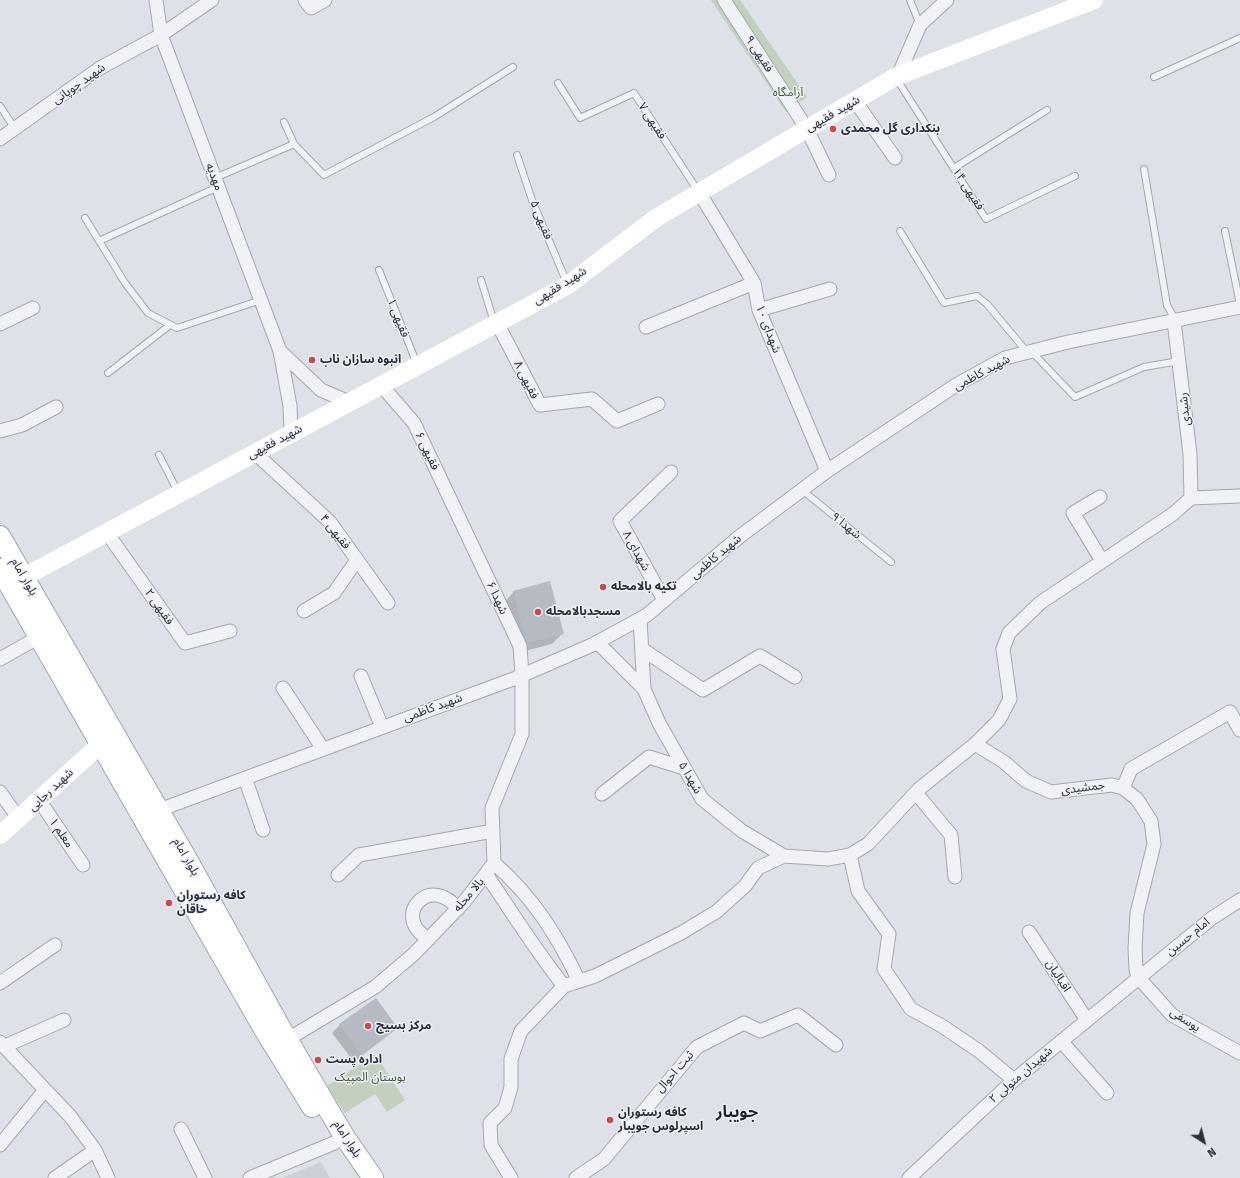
<!DOCTYPE html>
<html>
<head>
<meta charset="utf-8">
<style>
  body { margin:0 }
  #map { position:relative; width:1240px; height:1178px; overflow:hidden; background:#dee1e7; font-family:"Fira Sans",sans-serif }
  canvas { display:block }
  .north { position:absolute; left:1184px; top:1122px; width:40px; height:40px; -webkit-text-stroke:3px #eef0f4; paint-order:stroke; rotate:144deg; font-size:11px; font-weight:700; line-height:16px; text-align:center; color:#292e3c }
  .north::after { content:''; display:block; margin:auto; width:14px; height:18px; background:#292e3c; clip-path:polygon(50% 0,100% 100%,50% 72%,0 100%) }
</style>
</head>
<body>
<div id="map">
<canvas width="1240" height="1178"></canvas>
<div class="north">N</div>
</div>
<script>
const ctx = document.querySelector('canvas').getContext('2d');
ctx.lineJoin = 'round';
function fill(path, color) {
  ctx.fillStyle = color;
  ctx.fill(path, 'evenodd');
}
function stroke(path, color, width, dash) {
  ctx.strokeStyle = color;
  ctx.lineWidth = width;
  ctx.lineCap = dash ? 'butt' : 'round';
  ctx.setLineDash(dash || []);
  ctx.stroke(path);
}
function drawText(font, color, halo, rows, align = 'center') {
  ctx.font = font + ' "Fira Sans","Noto Sans Arabic",sans-serif';
  ctx.lineWidth = 3;
  ctx.setLineDash([]);
  ctx.textBaseline = 'middle';
  ctx.strokeStyle = halo;
  ctx.fillStyle = color;
  for (const [text, x, y, turn = 0] of rows) {
    ctx.save();
    ctx.translate(x, y);
    ctx.rotate((+turn || 0) * Math.PI / 180);
    ctx.textAlign = isNaN(turn) ? turn : align;
    if (halo) ctx.strokeText(text, 0, 0);
    ctx.fillText(text, 0, 0);
    ctx.restore();
  }
}
fill(new Path2D(`
  M 321,1162 L 330,1178 L 282,1178 Z`), '#cdd0d8');
fill(new Path2D(`
  M 711,0 L 740,0 L 807,97 L 786,112 Z
  M 375,1054 L 405,1100 L 387,1112 L 375,1094 L 345,1113 L 327,1086 Z`), '#c3d0c0');
fill(new Path2D(`
  M 514,592 L 563,633 L 552,644 L 517,653 L 503,603 Z
  M 375,999 L 397,1028 L 354,1062 L 332,1033 L 340,1025 Z`), '#0003');
fill(new Path2D(`
  M 550,581 L 564,634 L 527,643 L 513,591 Z
  M 376,998 L 398,1028 L 362,1055 L 339,1024 Z`), '#b6bac3');
const service = new Path2D(`
  M 910,0 L 920,25
  M 1154,77 L 1240,38
  M 896,78 L 986,219 L 1075,176
  M 558,83 L 580,118 L 634,93 L 698,191
  M 0,106 L 15,129
  M 284,122 L 294,144
  M 517,155 L 532,200 L 567,283
  M 954,168 L 1047,110
  M 1144,169 L 1167,305 L 1176,321
  M 215,178 L 294,144 L 324,175 L 434,117 L 513,67
  M 85,218 L 125,283 L 148,313 L 177,328 L 261,300
  M 900,231 L 944,303 L 977,296 L 987,304 L 1027,352
  M 1225,231 L 1240,304
  M 99,241 L 218,187
  M 379,270 L 417,364
  M 481,280 L 494,322
  M 1031,351 L 1075,397 L 1144,367 L 1179,361
  M 108,373 L 170,325
  M 159,455 L 178,492
  M 802,490 L 891,562`);
const minor = new Path2D(`
  M 156,0 L 161,35 L 280,351 L 290,406 L 291,434
  M 305,0 L 311,8 L 325,0
  M 724,0 L 807,129 L 829,175
  M 898,76 L 920,25 L 947,0
  M 855,101 L 895,158
  M 0,139 L 100,68 L 161,35 L 212,0
  M 699,192 L 754,283 L 759,310 L 827,471
  M 759,310 L 830,289
  M 1174,321 L 1190,454 L 1191,498
  M 497,323 L 540,405 L 592,399 L 617,421 L 658,404
  M 0,324 L 33,308
  M 646,327 L 754,283
  M 280,351 L 321,390 L 349,402
  M 0,431 L 22,425 L 56,407
  M 255,453 L 330,522 L 388,603
  M 1100,497 L 1073,513 L 1102,561
  M 107,533 L 185,643 L 230,631
  M 664,600 L 620,521 L 671,472
  M 304,611 L 334,593 L 357,560
  M 640,619 L 644,689
  M 597,642 L 644,689 L 659,723 L 702,799 L 742,831 L 784,856
  M 642,649 L 703,690 L 760,656 L 795,677
  M 0,659 L 39,637
  M 361,676 L 382,727
  M 283,688 L 323,749
  M 975,744 L 1004,762 L 1026,781 L 1051,792 L 1112,785 L 1123,788 L 1137,799 L 1151,821 L 1154,844 L 1137,913 L 1135,948 L 1136,970 L 1138,977 L 1172,1015 L 1240,1053
  M 245,778 L 263,830
  M 1123,788 L 1131,769 L 1230,712 L 1240,730
  M 0,792 L 19,819
  M 916,793 L 951,835 L 955,877
  M 602,794 L 649,757 L 684,768
  M 39,800 L 83,865
  M 159,810 L 516,678 L 592,645 L 647,615 L 739,537 L 827,471 L 956,385 L 1005,358 L 1068,342 L 1240,307
  M 850,855 L 858,891 L 889,934 L 884,969 L 911,1009 L 942,1026 L 979,1051 L 1014,1080
  M 494,863 C 533,897 557,935 579,981
  M 486,874 C 512,912 535,950 564,986
  M 338,875 L 359,855 L 493,831
  M 1029,932 L 1087,1020
  M 429,939 C 390,918 429,872 458,909
  M 0,983 L 55,945
  M 288,1039 L 375,987 L 414,954 L 464,902 L 494,863 L 492,808 L 522,734 L 522,675 L 520,646 L 414,423 L 381,385
  M 1061,1041 L 1107,1093
  M 0,1042 L 70,1116 L 95,1150 L 108,1178
  M 5,1046 L 64,1020
  M 181,1129 L 205,1178
  M 0,1145 L 45,1090
  M 55,1178 L 95,1150
  M 250,1178 L 334,1143
  M 511,1178 L 491,1145 L 490,1123 L 505,1108 L 511,1087 L 511,1059 L 521,1031 L 564,986 L 595,976 L 681,933 L 716,912 L 745,886 L 758,868 L 784,856 L 828,859 L 850,855 L 868,844 L 919,789 L 975,744 L 999,720 L 1010,699 L 1003,649 L 1009,633 L 1040,603 L 1173,514 L 1191,498 L 1240,496
  M 576,1178 L 604,1159 L 697,1047 L 744,1023 L 760,1031 L 798,1015 L 836,1045
  M 909,1178 L 1014,1080 L 1212,918 L 1240,900`);
const primary = new Path2D(`
  M 0,536 L 187,859 L 279,1025 L 344,1136 L 373,1178
  M 0,569 L 265,1031 L 312,1107`);
stroke(service, '#a4a8b0', 8);
stroke(minor, '#a4a8b0', 15);
stroke(primary, '#9fa5b1', 22);
stroke(service, '#f1f2f5', 6);
stroke(minor, '#f1f2f5', 13);
stroke(new Path2D(`
  M 24,577 L 568,285 L 656,218 L 895,77 L 1094,0
  M 0,835 L 101,744`), '#fff', 18);
stroke(primary, '#fff', 20);
for (const [x, y, r, color] of [
  [833,129,4,"#c44b54"],
  [312,360,4,"#c44b54"],
  [603,587,4,"#c44b54"],
  [538,612,4,"#c44b54"],
  [169,903,4,"#c44b54"],
  [368,1026,4,"#c44b54"],
  [318,1060,4,"#c44b54"],
  [610,1120,4,"#c44b54"]
]) {
  const dot = new Path2D();
  dot.arc(x, y, r, 0, 2 * Math.PI);
  ctx.fillStyle = color;
  ctx.fill(dot);
  stroke(dot, '#eef0f4', 1.5);
}
drawText('12px', '#292e3c', '#eef0f4', [
  ["فقیهی ۹",759,54,57],
  ["شهید چوپانی",79,84,-35],
  ["شهید فقیهی",833,114,-30],
  ["فقیهی ۷",652,121,57],
  ["مهدیه",214,177,69],
  ["فقیهی ۱۴",968,189,57],
  ["فقیهی ۵",541,220,68],
  ["شهید فقیهی",560,286,-32],
  ["فقیهی ۱",398,318,68],
  ["شهدای ۱۰",768,329,69],
  ["شهید کاظمی",982,373,-28],
  ["فقیهی ۸",526,380,63],
  ["رشیدی",1185,409,-96],
  ["شهید فقیهی",275,442,-28],
  ["فقیهی ۶",427,451,64],
  ["شهدا ۹",846,526,39],
  ["فقیهی ۴",335,532,51],
  ["شهدای ۸",636,551,61],
  ["شهید کاظمی",716,557,-40],
  ["بلوار امام",24,577,60],
  ["شهدا ۶",497,598,65],
  ["فقیهی ۲",159,607,55],
  ["شهید کاظمی",433,708,-20],
  ["شهدا ۵",690,778,60],
  ["جمشیدی",1083,788,-7],
  ["شهید رجایی",51,790,-43],
  ["معلم ۱",61,833,56],
  ["بلوار امام",186,857,60],
  ["بالا محله",469,895,-50],
  ["امام حسین",1188,937,-39],
  ["اقبالیان",1058,976,57],
  ["یوسفی",1185,1020,33],
  ["ثبت احوال",675,1072,-49],
  ["شهیدان متولی ۲",1021,1075,-41],
  ["بلوار امام",347,1139,57]
]);
drawText('12px', '#3b5737', '#eef0f4', [
  ["آرامگاه",788,93],
  ["بوستان المپیک",370,1078]
]);
drawText('bold 12px', '#292e3c', '#eef0f4', [
  ["بنکداری گل محمدی",841,129],
  ["انبوه سازان ناب",320,360],
  ["تکیه بالامحله",611,587],
  ["مسجدبالامحله",546,612],
  ["کافه رستوران",177,896],
  ["خاقان",177,910],
  ["مرکز بسیج",376,1026],
  ["اداره پست",326,1060],
  ["کافه رستوران",618,1113],
  ["اسپرلوس جویبار",618,1127]
], 'left');
drawText('bold 16px', '#1b202d', '#eef0f4', [
  ["جویبار",737,1113]
]);
</script>
</body>
</html>
